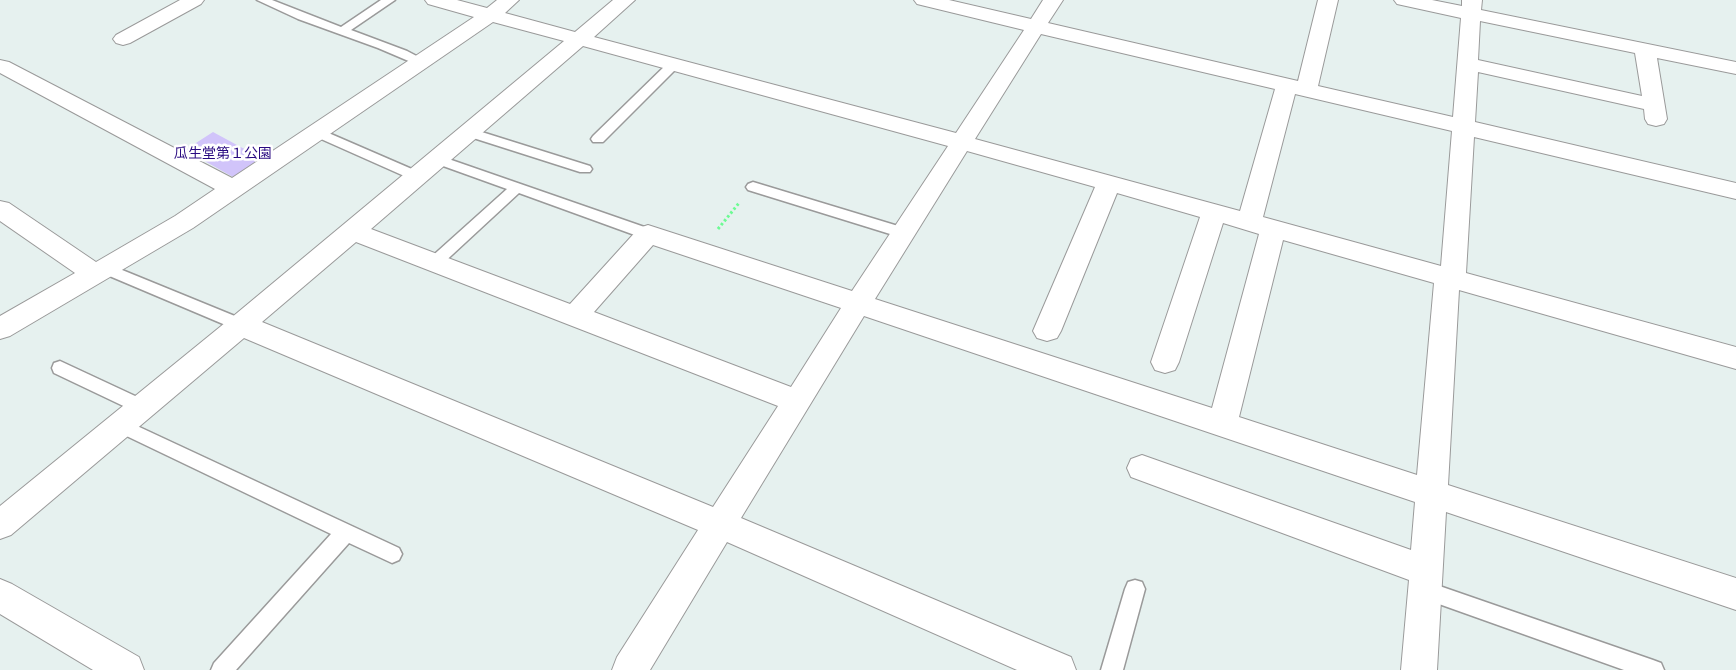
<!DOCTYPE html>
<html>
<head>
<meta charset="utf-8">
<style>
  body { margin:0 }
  canvas { display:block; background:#e6f1ef }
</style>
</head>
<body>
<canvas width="1736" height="670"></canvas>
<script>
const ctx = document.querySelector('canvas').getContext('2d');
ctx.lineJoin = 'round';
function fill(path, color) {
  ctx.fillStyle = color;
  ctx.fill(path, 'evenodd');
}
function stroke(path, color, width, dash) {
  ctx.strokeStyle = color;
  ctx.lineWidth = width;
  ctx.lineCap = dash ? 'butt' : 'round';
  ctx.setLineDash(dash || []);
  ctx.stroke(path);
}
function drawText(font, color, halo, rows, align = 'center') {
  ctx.font = font + ' Roboto,"Noto Sans JP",sans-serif';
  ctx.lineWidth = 5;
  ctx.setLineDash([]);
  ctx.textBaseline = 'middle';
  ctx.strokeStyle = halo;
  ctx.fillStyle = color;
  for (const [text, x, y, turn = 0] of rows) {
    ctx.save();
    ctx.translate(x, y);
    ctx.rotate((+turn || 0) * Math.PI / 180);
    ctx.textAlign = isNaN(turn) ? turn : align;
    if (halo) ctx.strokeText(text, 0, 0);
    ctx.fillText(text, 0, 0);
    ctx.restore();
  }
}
fill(new Path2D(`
  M 213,132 L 261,158 L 233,177 L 185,150 Z`), '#d1c4fa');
const lane = new Path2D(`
  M 257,0 L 272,0 L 341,27 L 381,0 L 395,0 L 351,30 L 407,51 L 428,62 L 426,65 L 418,65 L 378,48 L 298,19 Z
  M 674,60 L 680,64 L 678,67 L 603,142 L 593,142 L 591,139 L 593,136 L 670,61 Z
  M 317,128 L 421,173 L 423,176 L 421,179 L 411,179 L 312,135 L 310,132 L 312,129 Z
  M 469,128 L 590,166 L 592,169 L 590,172 L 580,172 L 464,135 L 462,132 L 464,129 Z
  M 437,155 L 653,230 L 655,234 L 653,238 L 643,238 L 519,193 L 439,267 L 434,268 L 429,267 L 426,263 L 429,259 L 507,189 L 432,162 L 430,159 L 432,156 Z
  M 753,182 L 908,229 L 910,233 L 908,237 L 903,238 L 748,190 L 746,187 L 748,184 Z
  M 105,263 L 247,321 L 249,325 L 247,329 L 241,331 L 235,329 L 100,272 L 97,268 L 100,264 Z
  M 60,361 L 148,402 L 151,407 L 148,412 L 142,414 L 136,412 L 54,373 L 52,368 L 54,363 Z
  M 120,418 L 399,548 L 402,554 L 399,560 L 392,563 L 349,543 L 236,670 L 211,670 L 214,663 L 331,534 L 114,430 L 111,425 L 114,420 Z
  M 1135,580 L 1142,582 L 1145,589 L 1123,670 L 1101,670 L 1125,589 L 1128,582 Z
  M 1425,581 L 1653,660 L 1661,663 L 1664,670 L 1624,670 L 1425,599 L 1418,597 L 1415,590 L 1418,583 Z`);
const street = new Path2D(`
  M 180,0 L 204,0 L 201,4 L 130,43 L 123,45 L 116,43 L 113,39 L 116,35 Z
  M 425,0 L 457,0 L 487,8 L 497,0 L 519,0 L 505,13 L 575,32 L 613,0 L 635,0 L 594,37 L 956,133 L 1024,30 L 917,4 L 914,0 L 949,0 L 1031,19 L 1043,0 L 1063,0 L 1048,23 L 1298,81 L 1318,0 L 1338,0 L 1318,86 L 1453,117 L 1461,18 L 1397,4 L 1394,0 L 1432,0 L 1462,6 L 1462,0 L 1482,0 L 1481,10 L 1736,62 L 1736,74 L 1657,58 L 1667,119 L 1664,124 L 1656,126 L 1648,124 L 1645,119 L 1644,109 L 1478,72 L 1475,122 L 1736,183 L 1736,199 L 1474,137 L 1466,273 L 1736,347 L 1736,369 L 1459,290 L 1448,485 L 1736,578 L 1736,610 L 1446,512 L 1437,670 L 1401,670 L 1409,580 L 1131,477 L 1127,468 L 1131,459 L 1142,455 L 1411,550 L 1415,502 L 864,316 L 741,518 L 1071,657 L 1076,670 L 1017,670 L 727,542 L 650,670 L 612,670 L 617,657 L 698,530 L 244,338 L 11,535 L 0,539 L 0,506 L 231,318 L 564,41 L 493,22 L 193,228 L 10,336 L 0,339 L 0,316 L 75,273 L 0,221 L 0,201 L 9,203 L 96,262 L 175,216 L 215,189 L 0,73 L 0,60 L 9,62 L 232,178 L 474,17 L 428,4 ZM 1480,21 L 1635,53 L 1642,96 L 1478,60 ZM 1041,34 L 1275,89 L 1240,211 L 975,139 ZM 583,46 L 948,146 L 852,291 L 648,225 L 639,228 L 570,304 L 371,229 ZM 1295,94 L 1452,131 L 1441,266 L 1263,217 ZM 967,151 L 1095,187 L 1033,331 L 1037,338 L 1047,341 L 1057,338 L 1061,331 L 1117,193 L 1200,217 L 1151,362 L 1155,370 L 1165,373 L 1175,370 L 1179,362 L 1223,223 L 1259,234 L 1212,408 L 875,299 ZM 1283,240 L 1434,283 L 1417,475 L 1239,417 ZM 356,242 L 778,406 L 713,507 L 262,322 ZM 653,245 L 841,308 L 791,387 L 594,312 Z
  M 0,579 L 12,584 L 139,657 L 144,670 L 93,670 L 0,614 Z`);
stroke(lane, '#9a9a9a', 3);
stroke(street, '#9a9a9a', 2);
stroke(new Path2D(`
  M 718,229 L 739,203`), '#6dfb94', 3, [2.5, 2.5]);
fill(lane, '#fff');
fill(street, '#fff');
drawText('14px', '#290a81', '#fff', [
  ["瓜生堂第１公園",223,154]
]);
</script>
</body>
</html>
